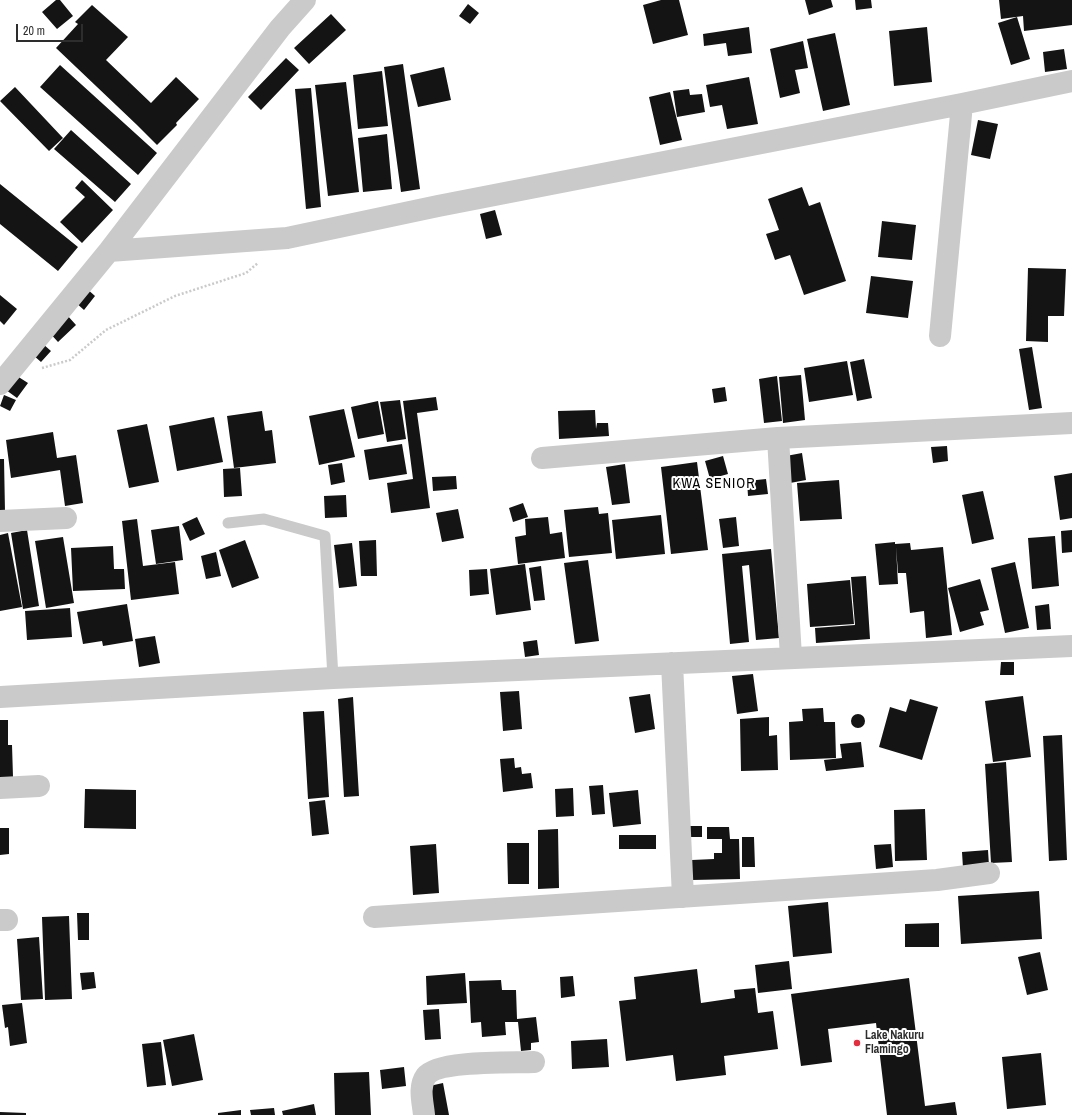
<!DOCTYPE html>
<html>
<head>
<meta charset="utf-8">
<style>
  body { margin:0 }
  #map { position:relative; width:1072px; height:1115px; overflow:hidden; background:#fff; font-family:"Archivo Narrow",sans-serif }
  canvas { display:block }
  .scale { position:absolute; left:16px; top:24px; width:67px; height:18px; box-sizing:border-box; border:2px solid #2d2d2d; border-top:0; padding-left:5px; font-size:12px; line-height:14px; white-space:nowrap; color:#2d2d2d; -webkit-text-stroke:3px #fff; paint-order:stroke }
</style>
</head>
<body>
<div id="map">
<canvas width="1072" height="1115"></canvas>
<div class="scale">20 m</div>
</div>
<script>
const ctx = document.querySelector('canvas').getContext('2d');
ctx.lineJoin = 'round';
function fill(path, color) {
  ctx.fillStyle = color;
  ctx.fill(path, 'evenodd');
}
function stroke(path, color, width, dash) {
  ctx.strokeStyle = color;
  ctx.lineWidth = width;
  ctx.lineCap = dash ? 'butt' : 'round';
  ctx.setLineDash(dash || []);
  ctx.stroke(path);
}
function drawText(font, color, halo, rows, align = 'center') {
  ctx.font = font + ' "Archivo Narrow",sans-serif';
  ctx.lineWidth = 4;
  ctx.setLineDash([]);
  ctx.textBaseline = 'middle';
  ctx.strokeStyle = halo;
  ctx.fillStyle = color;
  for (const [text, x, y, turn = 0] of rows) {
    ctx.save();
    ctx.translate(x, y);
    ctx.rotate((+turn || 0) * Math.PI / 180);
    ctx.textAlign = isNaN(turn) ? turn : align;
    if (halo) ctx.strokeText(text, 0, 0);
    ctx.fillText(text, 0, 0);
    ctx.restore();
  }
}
fill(new Path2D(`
  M 56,0 L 60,0 L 73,16 L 57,29 L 42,12 Z
  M 661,0 L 679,0 L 688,35 L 653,44 L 643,5 Z
  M 805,0 L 831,0 L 833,7 L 809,15 Z
  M 855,0 L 871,0 L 872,8 L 856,10 Z
  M 999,0 L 1072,0 L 1072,25 L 1024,31 L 1023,16 L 1001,19 Z
  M 468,4 L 479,13 L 470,24 L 459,16 Z
  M 92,5 L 128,37 L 106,60 L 151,103 L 176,77 L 199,99 L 176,123 L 177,125 L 157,145 L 137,125 L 56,48 L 78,24 L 75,22 Z
  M 331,14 L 346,30 L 309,64 L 294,48 Z
  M 1017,17 L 1030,59 L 1011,65 L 998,23 Z
  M 749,27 L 752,53 L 728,56 L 726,43 L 704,46 L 703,34 Z
  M 927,27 L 932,82 L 894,86 L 889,31 Z
  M 835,33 L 850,105 L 823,111 L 807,39 Z
  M 803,41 L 808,68 L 795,70 L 800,93 L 780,98 L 770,49 Z
  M 1064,49 L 1067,69 L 1045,72 L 1043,52 Z
  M 286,58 L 299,70 L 261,110 L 248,97 Z
  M 403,64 L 420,189 L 401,192 L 384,67 Z
  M 60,65 L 157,153 L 138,175 L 40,87 Z
  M 444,67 L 451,100 L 418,107 L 410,75 Z
  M 382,71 L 388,126 L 358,129 L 353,75 Z
  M 749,77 L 758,124 L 727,129 L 722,105 L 710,107 L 706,85 Z
  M 346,82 L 359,192 L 328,196 L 315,85 Z
  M 15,87 L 63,138 L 49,151 L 0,101 Z
  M 311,88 L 321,207 L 306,209 L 295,89 Z
  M 689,89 L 690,95 L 702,94 L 705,112 L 677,117 L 673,91 Z
  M 670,92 L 682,140 L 660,145 L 649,97 Z
  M 978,120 L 998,124 L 990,159 L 971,155 Z
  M 71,130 L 131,184 L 115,202 L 54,149 Z
  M 387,134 L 392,189 L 363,192 L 358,138 Z
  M 82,180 L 113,210 L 82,243 L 60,222 L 85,197 L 75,188 Z
  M 0,184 L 78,247 L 58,271 L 0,224 Z
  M 802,187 L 809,206 L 820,202 L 846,281 L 804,295 L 790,255 L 775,260 L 766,234 L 779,230 L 768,199 Z
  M 495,210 L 502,235 L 486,239 L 480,214 Z
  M 882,221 L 916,225 L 912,260 L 878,257 Z
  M 1028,268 L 1066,269 L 1064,316 L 1048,316 L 1048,342 L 1026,341 Z
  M 871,276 L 913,281 L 908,318 L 866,313 Z
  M 86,288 L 95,296 L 84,310 L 75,302 Z
  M 0,295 L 17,309 L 4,325 L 0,321 Z
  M 67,315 L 76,325 L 58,342 L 48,331 Z
  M 43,344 L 51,351 L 41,362 L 33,355 Z
  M 1032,347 L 1042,408 L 1029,410 L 1019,349 Z
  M 864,359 L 872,398 L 857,401 L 850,362 Z
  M 847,361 L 853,395 L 809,402 L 804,368 Z
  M 801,375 L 805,420 L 783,423 L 779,377 Z
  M 17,376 L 28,383 L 17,398 L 6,390 Z
  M 777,376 L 782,421 L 764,423 L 759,379 Z
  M 725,387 L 727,401 L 714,403 L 712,389 Z
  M 4,395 L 16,400 L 10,411 L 0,406 Z
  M 436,397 L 438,410 L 417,413 L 430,508 L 391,513 L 387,483 L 413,479 L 403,401 Z
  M 400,400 L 406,439 L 387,442 L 380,402 Z
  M 378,401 L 384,434 L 358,439 L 351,407 Z
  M 344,409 L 355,457 L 319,465 L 309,416 Z
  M 595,410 L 596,429 L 597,423 L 608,423 L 609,436 L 559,439 L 558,411 Z
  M 262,411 L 265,431 L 272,430 L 276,463 L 234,468 L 227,416 Z
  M 214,417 L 223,462 L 177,471 L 169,426 Z
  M 147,424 L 159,482 L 129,488 L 117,430 Z
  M 53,432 L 57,458 L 76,455 L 83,503 L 65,506 L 60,470 L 11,478 L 6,440 Z
  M 402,444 L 407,474 L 369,480 L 364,450 Z
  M 947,446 L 948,461 L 933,463 L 931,447 Z
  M 802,453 L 806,480 L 790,483 L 786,456 Z
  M 723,456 L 728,474 L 710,479 L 705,461 Z
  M 0,459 L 4,459 L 5,512 L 0,513 Z
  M 697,462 L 708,550 L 671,554 L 661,467 Z
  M 342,463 L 345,482 L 331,485 L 328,465 Z
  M 625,464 L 630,503 L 612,505 L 606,467 Z
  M 240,468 L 242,496 L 224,497 L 223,469 Z
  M 1072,473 L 1072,518 L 1060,520 L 1054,476 Z
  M 456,476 L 457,489 L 433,491 L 432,477 Z
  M 766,479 L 768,494 L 748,496 L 747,481 Z
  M 839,480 L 842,519 L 800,521 L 797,483 Z
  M 983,491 L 994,539 L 972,544 L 962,495 Z
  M 346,495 L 347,517 L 325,518 L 324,496 Z
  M 523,503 L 528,517 L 513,522 L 509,508 Z
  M 598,507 L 599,514 L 608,513 L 612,553 L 569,557 L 564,510 Z
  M 458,509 L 464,538 L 442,542 L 436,513 Z
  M 661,515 L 665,554 L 616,559 L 612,520 Z
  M 197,517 L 205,534 L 190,541 L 182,524 Z
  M 548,517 L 550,534 L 562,532 L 565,558 L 518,564 L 515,537 L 526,535 L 525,519 Z
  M 736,517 L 739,546 L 723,548 L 719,519 Z
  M 137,519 L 143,566 L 175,562 L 179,594 L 131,600 L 122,521 Z
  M 179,526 L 183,560 L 156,564 L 151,530 Z
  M 27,530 L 39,606 L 23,609 L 11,533 Z
  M 1072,530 L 1072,552 L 1062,553 L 1061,531 Z
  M 8,533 L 22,607 L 0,611 L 0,535 Z
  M 1055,536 L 1059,586 L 1032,589 L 1028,538 Z
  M 63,537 L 74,603 L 46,608 L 35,541 Z
  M 245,540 L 259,578 L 232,588 L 219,550 Z
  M 376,540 L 377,576 L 361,576 L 359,541 Z
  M 895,542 L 895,544 L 910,543 L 911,550 L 943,547 L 952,635 L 926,638 L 924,611 L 910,613 L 906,573 L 898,573 L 896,547 L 898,584 L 879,585 L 875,544 Z
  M 352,543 L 357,586 L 339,588 L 334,545 Z
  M 113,546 L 114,569 L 124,569 L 125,589 L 73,591 L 71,548 Z
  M 771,549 L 779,638 L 756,640 L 749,565 L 742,566 L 749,642 L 730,644 L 722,554 Z
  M 216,552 L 221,576 L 206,579 L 201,556 Z
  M 588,560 L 599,641 L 575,644 L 564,563 Z
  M 1015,562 L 1029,628 L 1005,633 L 991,568 Z
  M 525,564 L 531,610 L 496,615 L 490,569 Z
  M 541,566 L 545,600 L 534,601 L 529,568 Z
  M 487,569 L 489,594 L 470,596 L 469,570 Z
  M 866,576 L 870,639 L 816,643 L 815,628 L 855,625 L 851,577 Z
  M 980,579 L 989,610 L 980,612 L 984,625 L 960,632 L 948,588 Z
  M 850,580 L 854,624 L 810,627 L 807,584 Z
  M 127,604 L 133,641 L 103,646 L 102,641 L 83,644 L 77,612 Z
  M 1049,604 L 1051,629 L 1037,630 L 1035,606 Z
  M 70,608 L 72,637 L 27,640 L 25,611 Z
  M 155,636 L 160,663 L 139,667 L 135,639 Z
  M 537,640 L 539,655 L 525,657 L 523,642 Z
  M 1001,662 L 1014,662 L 1014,675 L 1000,675 Z
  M 753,674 L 758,711 L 737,714 L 732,676 Z
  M 519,691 L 522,729 L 503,731 L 500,692 Z
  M 650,694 L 655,729 L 635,733 L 629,697 Z
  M 1023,696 L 1031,757 L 993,762 L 985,701 Z
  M 353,697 L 359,796 L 344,797 L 338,699 Z
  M 910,699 L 938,707 L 922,760 L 879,747 L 890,707 L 906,712 Z
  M 823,708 L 824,722 L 835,722 L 836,758 L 790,760 L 789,722 L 803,721 L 802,709 Z
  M 324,711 L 329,797 L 308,799 L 303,712 Z
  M851 721a7 7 0 1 1 14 0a7 7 0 1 1-14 0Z
  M 769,717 L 769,736 L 777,735 L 778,770 L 741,771 L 740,719 Z
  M 0,720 L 8,720 L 8,745 L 12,745 L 13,777 L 0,777 Z
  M 1062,735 L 1067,860 L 1049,861 L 1043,736 Z
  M 861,742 L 864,767 L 826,771 L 824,760 L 842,758 L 840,744 Z
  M 514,758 L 515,768 L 521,767 L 522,774 L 531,773 L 533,788 L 503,792 L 500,759 Z
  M 1006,762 L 1012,862 L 991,863 L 985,764 Z
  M 603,785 L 605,814 L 592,815 L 589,786 Z
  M 573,788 L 574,816 L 556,817 L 555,789 Z
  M 85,789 L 136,790 L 136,829 L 84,828 Z
  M 638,790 L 641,824 L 613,827 L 609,793 Z
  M 325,800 L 329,834 L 312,836 L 309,802 Z
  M 925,809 L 927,860 L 895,861 L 894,810 Z
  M 690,826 L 702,826 L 702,837 L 690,837 Z
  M 707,827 L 729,827 L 730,839 L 739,839 L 740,879 L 692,880 L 692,860 L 714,859 L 714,853 L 722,853 L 722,839 L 707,839 Z
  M 0,828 L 9,828 L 9,854 L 0,855 Z
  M 558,829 L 559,888 L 538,889 L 538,830 Z
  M 619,835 L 656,835 L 656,849 L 619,849 Z
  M 742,837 L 754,837 L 755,867 L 742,867 Z
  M 507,843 L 529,843 L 529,884 L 508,884 Z
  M 436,844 L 439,893 L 413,895 L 410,846 Z
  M 891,844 L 893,867 L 876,869 L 874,845 Z
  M 988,850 L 989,866 L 963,868 L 962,852 Z
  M 1039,891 L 1042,939 L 961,944 L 958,896 Z
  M 828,902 L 832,953 L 793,957 L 788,906 Z
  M 77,913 L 89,913 L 89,940 L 78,940 Z
  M 69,916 L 72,999 L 45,1000 L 42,917 Z
  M 939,923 L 939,947 L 905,947 L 905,924 Z
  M 39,937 L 43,999 L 21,1000 L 17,939 Z
  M 1040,952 L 1048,990 L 1027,995 L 1018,957 Z
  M 789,961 L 792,989 L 758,993 L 755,965 Z
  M 697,969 L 701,1003 L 735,998 L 734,990 L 755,988 L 758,1013 L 773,1011 L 778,1049 L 724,1056 L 726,1075 L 676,1081 L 673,1055 L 626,1061 L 619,1001 L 636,999 L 634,977 Z
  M 94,972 L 96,988 L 82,990 L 80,973 Z
  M 465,973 L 467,1003 L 427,1005 L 426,976 Z
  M 573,976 L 575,996 L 561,998 L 560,977 Z
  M 909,978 L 925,1106 L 955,1102 L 957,1115 L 887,1115 L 876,1023 L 828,1029 L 832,1062 L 801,1066 L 791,994 Z
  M 501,980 L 502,990 L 516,990 L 517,1019 L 536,1017 L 539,1042 L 531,1043 L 531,1050 L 521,1051 L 518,1022 L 505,1022 L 506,1035 L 482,1037 L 481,1022 L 471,1023 L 469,981 Z
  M 22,1003 L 27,1043 L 10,1046 L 8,1027 L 5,1028 L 2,1005 Z
  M 439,1009 L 441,1039 L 425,1040 L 423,1010 Z
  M 194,1034 L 203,1080 L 172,1086 L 163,1040 Z
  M 607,1039 L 609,1067 L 572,1069 L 571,1041 Z
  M 161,1042 L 166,1085 L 147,1087 L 142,1044 Z
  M 1041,1053 L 1046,1105 L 1007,1109 L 1002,1057 Z
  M 404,1067 L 406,1086 L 382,1089 L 380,1070 Z
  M 369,1072 L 371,1115 L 335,1115 L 334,1073 Z
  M 443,1083 L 449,1115 L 430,1115 L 425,1087 Z
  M 314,1104 L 316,1115 L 283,1115 L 282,1111 Z
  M 274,1108 L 275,1115 L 251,1115 L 250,1110 Z
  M 241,1110 L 241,1115 L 218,1115 L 218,1113 Z
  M 0,1112 L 26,1113 L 26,1115 L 0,1115 Z`), '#141414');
stroke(new Path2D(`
  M 42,368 L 70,360 L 106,330 L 175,296 L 246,273 L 258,263`), '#cacaca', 2.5, [2, 2]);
stroke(new Path2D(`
  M 228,523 L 264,519 L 325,536 L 333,678`), '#cacaca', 11);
stroke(new Path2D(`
  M 109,251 L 287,238 L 438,206 L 962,104 L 1072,81
  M 940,336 L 962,104
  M 0,384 L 109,251 L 280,28 L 305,0
  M 778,438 L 791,657
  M 542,458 L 778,438 L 1072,423
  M 0,521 L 66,518
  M 672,663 L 683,897
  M 0,697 L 333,678 L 1072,646
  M 0,788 L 39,786
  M 374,917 L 937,880 L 989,873
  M 0,920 L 7,920
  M 424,1115 C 423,1103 418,1087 426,1076 C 438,1060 513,1063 534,1062`), '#cacaca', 22);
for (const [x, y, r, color] of [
  [857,1043,4,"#e62d3e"]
]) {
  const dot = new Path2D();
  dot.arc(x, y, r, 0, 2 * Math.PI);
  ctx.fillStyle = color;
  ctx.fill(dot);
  stroke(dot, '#fff', 1.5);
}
drawText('bold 12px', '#2d2d2d', '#fff', [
  ["Lake Nakuru",865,1036],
  ["Flamingo",865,1050]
], 'left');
ctx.letterSpacing = '1px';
drawText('14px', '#000', '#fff', [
  ["KWA SENIOR",714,484]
]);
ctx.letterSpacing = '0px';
</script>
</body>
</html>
